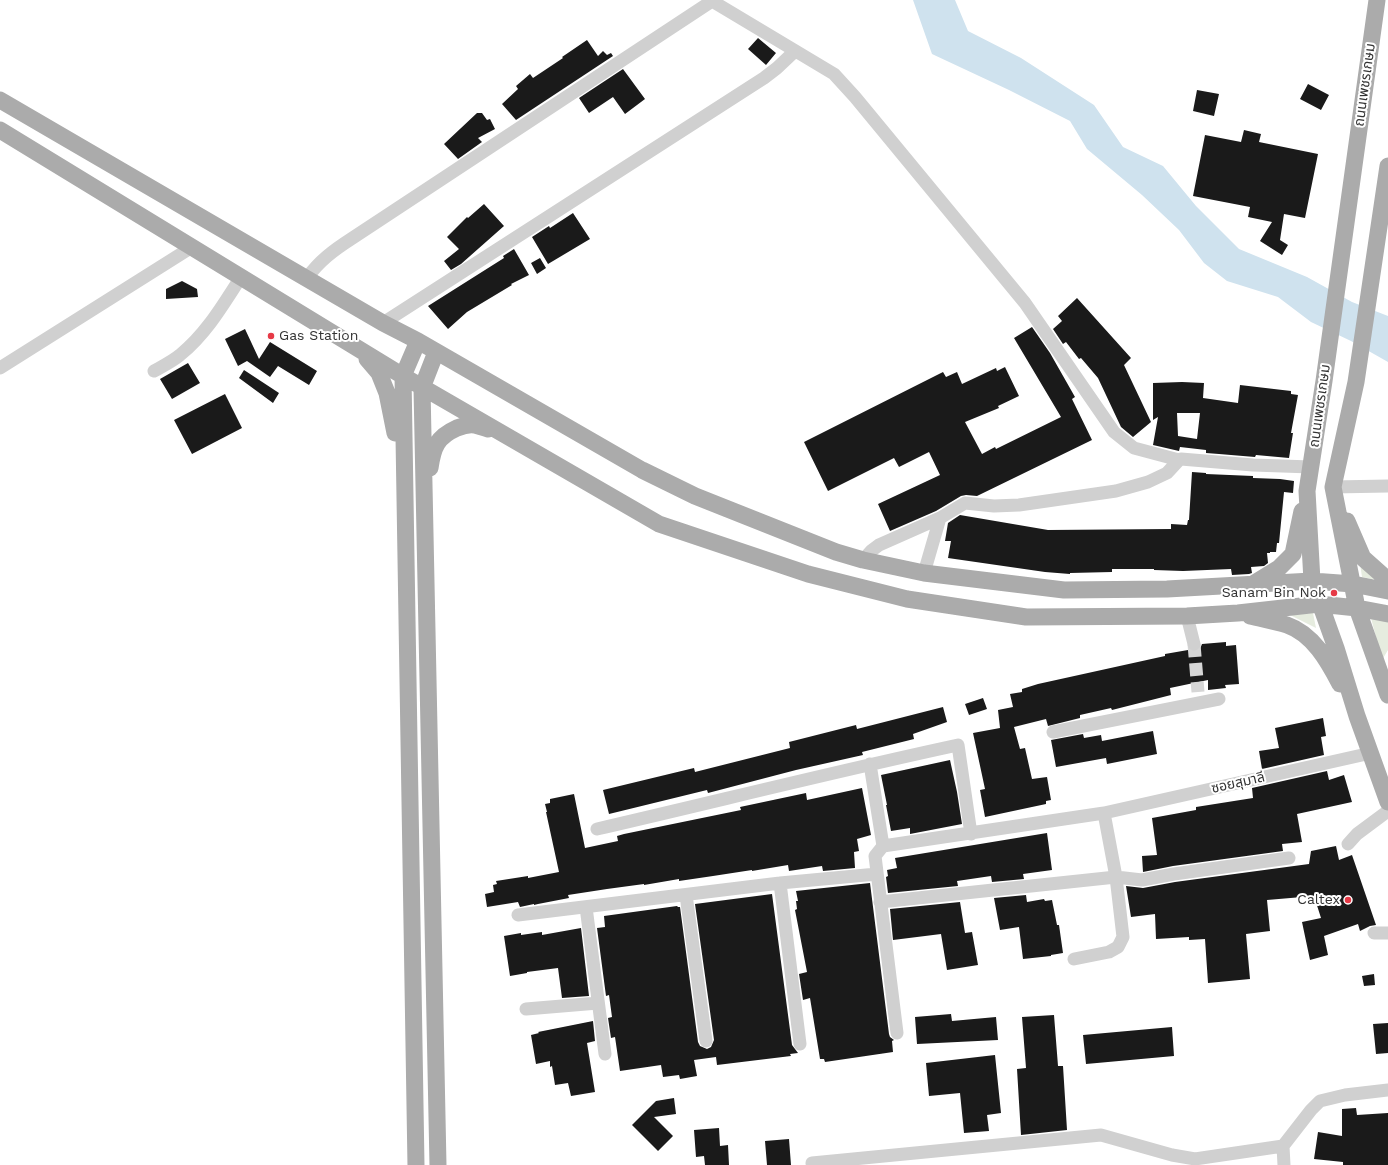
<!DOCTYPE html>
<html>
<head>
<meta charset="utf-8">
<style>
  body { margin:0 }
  canvas { display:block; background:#fff }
</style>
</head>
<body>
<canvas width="1388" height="1165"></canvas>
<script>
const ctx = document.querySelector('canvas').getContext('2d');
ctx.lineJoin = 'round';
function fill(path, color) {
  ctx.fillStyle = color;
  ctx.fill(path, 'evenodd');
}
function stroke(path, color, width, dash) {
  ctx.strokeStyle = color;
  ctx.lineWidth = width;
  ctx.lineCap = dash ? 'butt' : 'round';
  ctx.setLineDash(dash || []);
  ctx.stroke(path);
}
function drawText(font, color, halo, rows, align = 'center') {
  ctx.font = font + ' "Work Sans","Noto Sans Thai",sans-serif';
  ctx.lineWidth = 4;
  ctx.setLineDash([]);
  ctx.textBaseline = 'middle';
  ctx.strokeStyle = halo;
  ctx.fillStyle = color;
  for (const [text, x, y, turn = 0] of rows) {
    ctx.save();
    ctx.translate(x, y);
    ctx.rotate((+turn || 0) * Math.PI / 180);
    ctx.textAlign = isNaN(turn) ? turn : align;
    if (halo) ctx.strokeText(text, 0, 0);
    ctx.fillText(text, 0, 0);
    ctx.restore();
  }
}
fill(new Path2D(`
  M 1360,563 L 1382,581 L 1362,577 Z
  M 1313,613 L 1316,628 L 1288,614 Z
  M 1371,618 L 1388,622 L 1388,650 L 1382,660 Z`), '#e6ecdf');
fill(new Path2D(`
  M 913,0 L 955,0 L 968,31 L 1021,58 L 1094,105 L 1123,147 L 1163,166 L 1196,206 L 1239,249 L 1307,277 L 1352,302 L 1388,316 L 1388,362 L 1351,341 L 1311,322 L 1278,297 L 1227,281 L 1204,263 L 1179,230 L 1142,195 L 1087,149 L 1070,121 L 1009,90 L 932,54 Z`), '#cfe2ee');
fill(new Path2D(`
  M 758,38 L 776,53 L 766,65 L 748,49 Z
  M 587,40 L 598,56 L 603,51 L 607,55 L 611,53 L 613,56 L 516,120 L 502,104 L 518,89 L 516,86 L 530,74 L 533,78 L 563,58 L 562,57 Z
  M 623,69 L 645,99 L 625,114 L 613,97 L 589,113 L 579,98 Z
  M 1308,84 L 1329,95 L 1321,110 L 1300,99 Z
  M 1197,90 L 1219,94 L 1214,116 L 1193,111 Z
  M 477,113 L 482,113 L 487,120 L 490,119 L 495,129 L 478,138 L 482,142 L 458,159 L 444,144 Z
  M 1244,130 L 1261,134 L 1259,142 L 1318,154 L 1305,218 L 1284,214 L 1280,240 L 1288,245 L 1282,255 L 1260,241 L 1272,222 L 1248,217 L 1250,207 L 1193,196 L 1205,135 L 1241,142 Z
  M 484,204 L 504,226 L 461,264 L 451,270 L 444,261 L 459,249 L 447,237 L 467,217 L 468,218 Z
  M 573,213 L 590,239 L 548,264 L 532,237 L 549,226 L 550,228 Z
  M 514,249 L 529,275 L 511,284 L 512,285 L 467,312 L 448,329 L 428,306 L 504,258 L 503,256 Z
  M 540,258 L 546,268 L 537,274 L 531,263 Z
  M 182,281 L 197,289 L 198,297 L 166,299 L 166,289 Z
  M 1077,298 L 1131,358 L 1124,365 L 1151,422 L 1133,437 L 1121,427 L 1098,378 L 1081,358 L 1079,359 L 1066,342 L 1063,344 L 1053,329 L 1062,321 L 1058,316 Z
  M 1032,327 L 1050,353 L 1075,397 L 1072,399 L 1092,440 L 977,496 L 966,495 L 961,496 L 936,511 L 890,531 L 878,504 L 940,475 L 929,452 L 899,467 L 894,458 L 828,491 L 804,442 L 943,372 L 946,377 L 957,372 L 962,384 L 996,368 L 997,371 L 1005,367 L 1019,396 L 998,406 L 999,408 L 965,422 L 982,454 L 995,447 L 996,449 L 1061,417 L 1014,338 Z
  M 245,329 L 259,359 L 270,342 L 317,371 L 309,385 L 278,366 L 270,377 L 247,361 L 238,366 L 225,339 Z
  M 188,363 L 200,383 L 172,399 L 160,379 Z
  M 244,370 L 279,393 L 273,403 L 239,378 Z
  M 1182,382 L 1204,383 L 1203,398 L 1238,403 L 1240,385 L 1291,391 L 1291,394 L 1298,395 L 1291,433 L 1293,433 L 1289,458 L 1256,455 L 1255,457 L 1219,454 L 1206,453 L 1206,450 L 1180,447 L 1179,451 L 1153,445 L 1158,417 L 1153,420 L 1153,383 ZM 1177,413 L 1200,413 L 1197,439 L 1178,436 Z
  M 225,394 L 242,428 L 192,454 L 174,420 Z
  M 1192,472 L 1206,473 L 1206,474 L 1253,476 L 1253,478 L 1280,479 L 1294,481 L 1293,493 L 1284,492 L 1279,543 L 1277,543 L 1276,552 L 1270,552 L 1270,553 L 1267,553 L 1268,563 L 1264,566 L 1251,567 L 1252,573 L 1249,574 L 1232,575 L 1231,569 L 1183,571 L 1154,570 L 1154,569 L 1112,569 L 1112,572 L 1070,573 L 1070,574 L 1045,572 L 948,558 L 951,541 L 945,541 L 948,523 L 960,515 L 1048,530 L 1171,529 L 1171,524 L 1187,525 L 1188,520 L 1189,520 Z
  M 1226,642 L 1226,646 L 1236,645 L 1239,684 L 1225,685 L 1226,688 L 1208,690 L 1208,680 L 1170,688 L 1171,695 L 1112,710 L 1111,708 L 1080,715 L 1080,718 L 1048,726 L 1046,719 L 1014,727 L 1020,749 L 1025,748 L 1032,779 L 1047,777 L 1051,800 L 1046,801 L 1046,804 L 985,817 L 980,790 L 985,789 L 973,733 L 1000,728 L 998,710 L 1013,707 L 1010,694 L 1022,692 L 1022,689 L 1038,684 L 1165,656 L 1165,654 L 1188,650 L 1192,652 L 1196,652 L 1200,649 L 1202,644 Z
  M 983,698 L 987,709 L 969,715 L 965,704 Z
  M 943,707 L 947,722 L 913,734 L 914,739 L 862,752 L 863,755 L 796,770 L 708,793 L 707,790 L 609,814 L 603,790 L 694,768 L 695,772 L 790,748 L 789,742 L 856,725 L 857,729 Z
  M 1323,718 L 1326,736 L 1321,737 L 1324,755 L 1262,769 L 1259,751 L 1279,748 L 1275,728 Z
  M 1153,731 L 1157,754 L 1107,764 L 1106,758 L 1056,767 L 1051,740 L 1083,734 L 1084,738 L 1101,735 L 1102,741 Z
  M 950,760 L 957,792 L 962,824 L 910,834 L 910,828 L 891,831 L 886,805 L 887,805 L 881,775 Z
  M 1327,771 L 1329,780 L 1344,775 L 1352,802 L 1297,814 L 1302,842 L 1282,844 L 1283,851 L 1173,866 L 1143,872 L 1142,856 L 1157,855 L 1152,818 L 1196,810 L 1196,807 L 1253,798 L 1252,788 Z
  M 862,788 L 871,835 L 857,839 L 859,851 L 854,852 L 855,868 L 823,871 L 822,866 L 789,871 L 788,865 L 752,871 L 752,870 L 713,876 L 679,881 L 679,879 L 644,885 L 644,884 L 607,889 L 568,895 L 569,898 L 538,904 L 534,905 L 534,904 L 520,907 L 518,902 L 487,907 L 485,894 L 494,892 L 493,885 L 497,884 L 496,881 L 528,876 L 528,878 L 559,872 L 546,812 L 547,812 L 545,804 L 550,803 L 550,799 L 574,794 L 585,848 L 618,841 L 617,836 L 624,834 L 741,810 L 740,807 L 806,793 L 807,800 Z
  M 1047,833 L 1052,870 L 1023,874 L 1024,879 L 992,882 L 991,876 L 957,881 L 958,886 L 888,893 L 886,877 L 888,876 L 887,870 L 897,868 L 895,858 Z
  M 1336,846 L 1339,860 L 1352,855 L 1376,925 L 1370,926 L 1360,931 L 1358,924 L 1324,936 L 1328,955 L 1310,960 L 1302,922 L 1321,918 L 1314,896 L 1267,900 L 1270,931 L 1246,934 L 1250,979 L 1208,983 L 1205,939 L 1189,940 L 1189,937 L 1156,939 L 1155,914 L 1131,917 L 1126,886 L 1143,888 L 1175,882 L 1309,864 L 1311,851 Z
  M 870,883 L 889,1034 L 890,1037 L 894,1040 L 892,1041 L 893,1052 L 825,1062 L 824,1059 L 820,1059 L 810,998 L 803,1000 L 799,974 L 807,972 L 795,910 L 797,909 L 796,901 L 798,901 L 796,891 Z
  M 772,894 L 792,1045 L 798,1053 L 790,1054 L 791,1056 L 717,1065 L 716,1057 L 694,1060 L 697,1076 L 680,1079 L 679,1075 L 663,1077 L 661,1065 L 620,1071 L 615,1037 L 611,1038 L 608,1018 L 612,1017 L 609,995 L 606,996 L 597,928 L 605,927 L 604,916 L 677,906 L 678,907 L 680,907 L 698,1042 L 700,1046 L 707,1049 L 711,1047 L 714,1040 L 695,904 Z
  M 1026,895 L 1027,902 L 1044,899 L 1045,901 L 1052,900 L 1057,925 L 1059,925 L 1063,953 L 1051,955 L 1051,956 L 1023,959 L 1019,927 L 1000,930 L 994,898 Z
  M 960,902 L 965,933 L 972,932 L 978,965 L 947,970 L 941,934 L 893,940 L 890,909 Z
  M 581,928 L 589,996 L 562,998 L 558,968 L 527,972 L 527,973 L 510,976 L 504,936 L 521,933 L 521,935 L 542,932 L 542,935 Z
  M 1374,974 L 1375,985 L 1364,986 L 1362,976 Z
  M 951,1014 L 952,1021 L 996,1017 L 998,1040 L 917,1044 L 915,1017 Z
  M 1054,1015 L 1058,1066 L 1063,1066 L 1067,1130 L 1021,1135 L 1017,1069 L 1026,1068 L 1022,1017 Z
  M 593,1021 L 595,1041 L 587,1043 L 595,1092 L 571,1096 L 568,1083 L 555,1085 L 552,1066 L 550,1067 L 550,1061 L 536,1064 L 531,1035 L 539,1033 L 538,1032 Z
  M 1388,1023 L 1388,1053 L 1376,1054 L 1373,1024 Z
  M 1172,1027 L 1174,1056 L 1086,1064 L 1083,1035 Z
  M 995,1055 L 1001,1113 L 987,1115 L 989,1131 L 964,1133 L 960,1093 L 929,1096 L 926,1063 Z
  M 674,1098 L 676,1114 L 654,1117 L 673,1136 L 658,1151 L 632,1125 L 656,1101 Z
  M 1356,1108 L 1357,1115 L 1388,1113 L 1388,1165 L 1343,1165 L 1343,1162 L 1314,1159 L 1318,1132 L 1342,1136 L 1342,1109 Z
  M 719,1128 L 720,1146 L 728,1145 L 729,1165 L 705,1165 L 704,1156 L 696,1157 L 694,1130 Z
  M 789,1139 L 791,1165 L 767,1165 L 765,1141 Z`), '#1a1a1a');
stroke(new Path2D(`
  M 1194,644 L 1198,692`), '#d6d6d6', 13, [13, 6]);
stroke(new Path2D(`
  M 307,278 C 319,261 334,250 351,239 L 712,1 L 834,74 L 855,97 L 1025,303 L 1114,432 L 1134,448 L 1179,460 L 1181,459 L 1253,465 L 1311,467
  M 383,323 L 764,78 L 777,68 L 795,51
  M 0,368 L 192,247
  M 154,371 C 163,366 173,361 180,355 C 206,334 223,305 241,277
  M 1333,487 L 1388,486
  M 863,560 L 871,551 L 879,545 L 940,518 L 965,503 L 994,506 L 1019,505 L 1116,491 L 1148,482 L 1167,473 L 1179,460
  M 924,573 L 940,518
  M 1187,616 L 1194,644
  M 1053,732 L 1219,699
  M 870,764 L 883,846
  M 597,829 C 718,801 837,771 958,745 L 971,834
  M 1348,844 L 1357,834 L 1388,811
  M 780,883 L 800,1044
  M 686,895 L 706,1041
  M 880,902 L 1116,877 L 1142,880 L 1174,874 L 1289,858
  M 586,907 L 605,1054
  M 518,915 L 780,883 L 877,874
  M 1374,933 L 1388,933
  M 1074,959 L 1109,952 L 1118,947 L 1123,937 L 1116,877 L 1104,813
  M 526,1009 L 598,1003
  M 897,1033 L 875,856 L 883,846 L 1104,813 L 1371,753
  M 1283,1146 L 1284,1165
  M 812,1163 L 1101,1135 L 1172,1155 L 1195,1159 L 1283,1146 L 1311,1110 L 1320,1101 L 1345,1095 L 1388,1090`), '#d0d0d0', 13);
stroke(new Path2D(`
  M 1377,0 L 1324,381 L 1307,491 L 1312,581 L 1336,648 L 1357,716 L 1388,802
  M 0,100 L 383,323 L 418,341 L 642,470 L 695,496 L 836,552 L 863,560 L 924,573 L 1064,590 L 1167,589 L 1312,581 L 1353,584 L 1388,591
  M 0,130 L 403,376 L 659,524 L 808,574 L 907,599 L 1026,617 L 1187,616 L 1238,613 L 1319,604 L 1357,608 L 1388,614
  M 1388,166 L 1356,382 L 1333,487 L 1357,608 L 1388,695
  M 436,352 L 422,388 L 438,1165
  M 367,359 L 379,373 L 387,393 L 395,433
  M 430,468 C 433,447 437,437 457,428 C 462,426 469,424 475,425 C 479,426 484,428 488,429
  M 1347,521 L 1363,558 L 1388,580
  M 1253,584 L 1279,568 L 1293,554 L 1302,511
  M 1250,616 C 1262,619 1275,621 1287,625 C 1313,634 1328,661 1340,684
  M 416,1165 L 403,376 L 418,341`), '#ababab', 17);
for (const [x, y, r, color] of [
  [271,336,4,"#e63946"],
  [1334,593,4,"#e63946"],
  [1348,900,4,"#e63946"]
]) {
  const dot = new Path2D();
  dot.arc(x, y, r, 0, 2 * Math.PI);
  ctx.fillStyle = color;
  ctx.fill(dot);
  stroke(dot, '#fff', 1.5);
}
drawText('14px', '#333', '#fff', [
  ["ถนนเพชรเกษม",1365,85,-82],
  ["ถนนเพชรเกษม",1320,406,-82],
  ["ซอยสุมาลี",1238,783,-13]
]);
drawText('14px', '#333', '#fff', [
  ["Gas Station",279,336,"left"],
  ["Sanam Bin Nok",1326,593],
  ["Caltex",1340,900]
], 'right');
</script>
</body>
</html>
